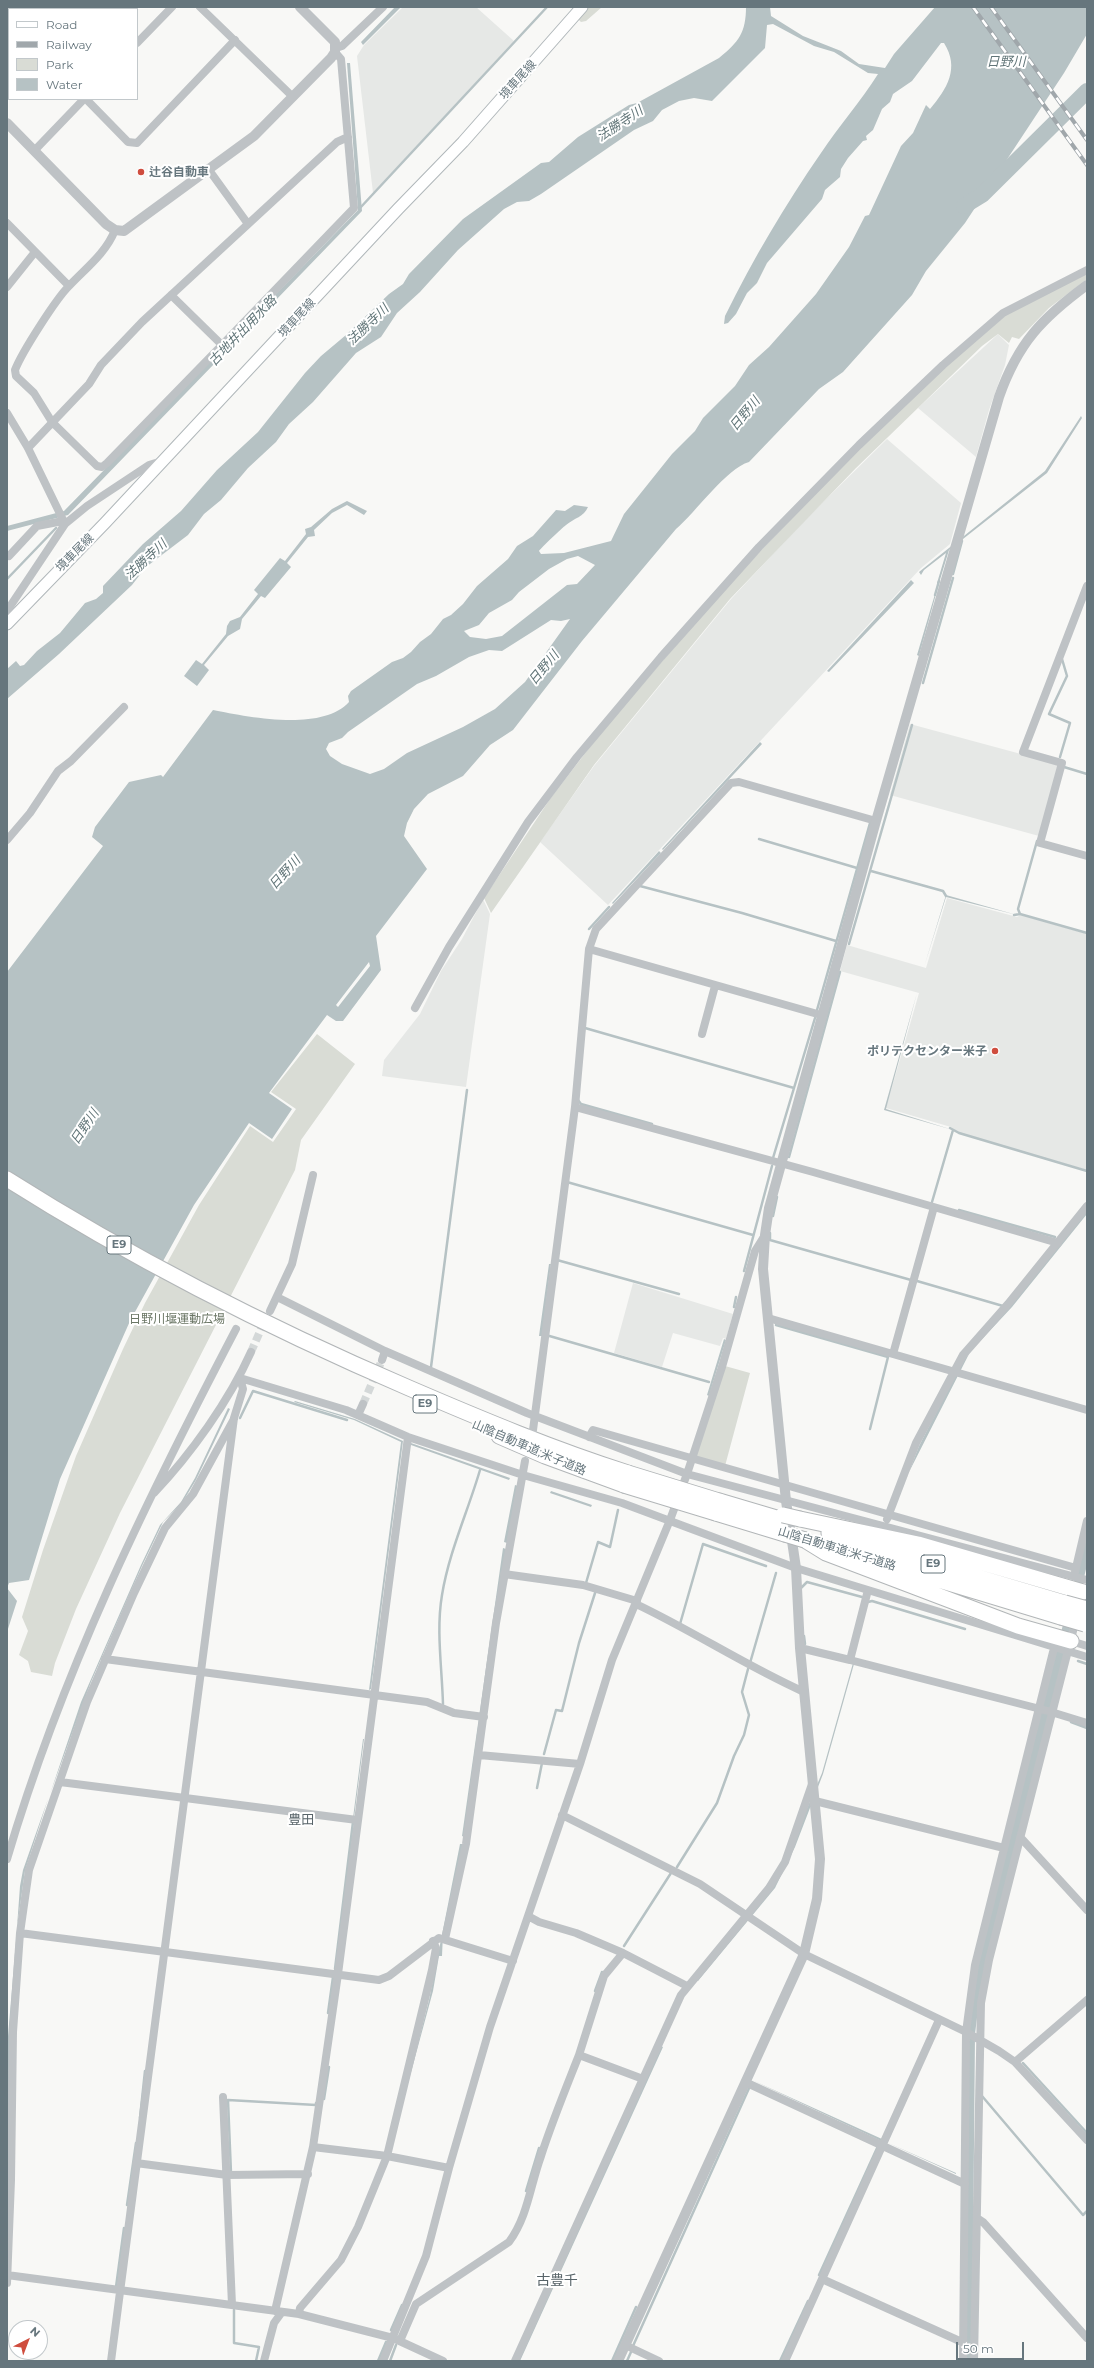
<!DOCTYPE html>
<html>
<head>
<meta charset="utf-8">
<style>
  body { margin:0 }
  #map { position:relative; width:1094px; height:2368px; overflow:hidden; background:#f8f8f6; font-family:Montserrat,sans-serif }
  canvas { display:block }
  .frame { position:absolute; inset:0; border:8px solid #66767d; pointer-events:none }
  .legend { position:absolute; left:8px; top:8px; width:130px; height:92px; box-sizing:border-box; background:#fff; border:1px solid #c2c8cb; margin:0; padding:5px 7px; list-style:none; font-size:12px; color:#66767d }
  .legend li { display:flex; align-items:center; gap:8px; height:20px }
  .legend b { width:20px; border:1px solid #c2c8cb }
  .north { position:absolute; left:8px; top:2320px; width:40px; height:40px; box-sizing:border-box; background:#fff; border:1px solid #c2c8cb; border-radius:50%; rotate:42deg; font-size:11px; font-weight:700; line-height:16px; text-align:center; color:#66767d }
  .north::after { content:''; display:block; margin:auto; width:14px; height:18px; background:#cf4d3e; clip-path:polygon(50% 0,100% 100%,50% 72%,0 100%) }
  .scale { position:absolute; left:956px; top:2342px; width:68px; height:18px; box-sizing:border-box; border:2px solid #66767d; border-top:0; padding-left:5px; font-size:12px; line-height:14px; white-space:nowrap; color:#66767d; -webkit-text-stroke:3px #fff; paint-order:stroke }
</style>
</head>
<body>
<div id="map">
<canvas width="1094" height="2368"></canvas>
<div class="frame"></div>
<ul class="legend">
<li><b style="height:5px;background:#fff"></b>Road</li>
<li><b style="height:5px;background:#a0a7ab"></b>Railway</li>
<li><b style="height:11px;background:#d9dcd5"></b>Park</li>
<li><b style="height:11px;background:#b6c2c4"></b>Water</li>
</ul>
<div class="north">N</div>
<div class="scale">50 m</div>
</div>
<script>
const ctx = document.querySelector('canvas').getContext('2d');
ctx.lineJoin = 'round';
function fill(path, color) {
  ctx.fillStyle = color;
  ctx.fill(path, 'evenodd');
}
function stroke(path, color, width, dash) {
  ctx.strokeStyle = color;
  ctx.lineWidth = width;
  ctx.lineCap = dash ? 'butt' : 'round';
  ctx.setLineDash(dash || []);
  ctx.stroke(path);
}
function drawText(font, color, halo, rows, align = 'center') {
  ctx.font = font + ' Montserrat,"Noto Sans JP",sans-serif';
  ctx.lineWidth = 4;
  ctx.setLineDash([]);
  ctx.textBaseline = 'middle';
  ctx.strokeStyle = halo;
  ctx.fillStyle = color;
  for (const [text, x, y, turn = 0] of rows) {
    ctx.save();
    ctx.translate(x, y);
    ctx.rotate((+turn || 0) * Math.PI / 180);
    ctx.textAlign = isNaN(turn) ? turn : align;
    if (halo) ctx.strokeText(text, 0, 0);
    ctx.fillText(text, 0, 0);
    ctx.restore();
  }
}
fill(new Path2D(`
  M 403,7 L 476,7 L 514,41 L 373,193 L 357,56 L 364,45 Z
  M 998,334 L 1009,345 L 1005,365 L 989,410 L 976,457 L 918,408 Z
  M 887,439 L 961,503 L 950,544 L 921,568 L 608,905 L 540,842 L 594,766 L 731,599 L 804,521 Z
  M 910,724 L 1058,764 L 1039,836 L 890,795 Z
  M 947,898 L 1017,917 L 1021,915 L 1087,934 L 1087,1170 L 959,1133 L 951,1127 L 886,1108 L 919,993 L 840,971 L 847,945 L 926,968 Z
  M 483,899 L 490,914 L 466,1087 L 382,1076 L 384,1060 L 420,1014 L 441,971 L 462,939 Z
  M 633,1283 L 733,1314 L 726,1339 L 723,1338 L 720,1346 L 673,1333 L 662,1367 L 614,1353 Z`), '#e6e8e6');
fill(new Path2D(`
  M 588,7 L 602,7 L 586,21 L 581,22 L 578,19 Z
  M 1087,272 L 1087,279 L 1049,308 L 1019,339 L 1012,337 L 1009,343 L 998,334 L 982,346 L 856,468 L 730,599 L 594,765 L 491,913 L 484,898 L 550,799 L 603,730 L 726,587 L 840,468 L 949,363 L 1007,314 Z
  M 317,1034 L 355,1064 L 301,1140 L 295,1170 L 120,1513 L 76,1609 L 55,1663 L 52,1676 L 31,1672 L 28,1661 L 19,1655 L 28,1631 L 22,1617 L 43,1550 L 76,1456 L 123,1349 L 145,1303 L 199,1205 L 250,1126 L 273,1142 L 296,1109 L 271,1092 Z
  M 725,1366 L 750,1373 L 725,1466 L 696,1457 Z`), '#d9dcd5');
fill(new Path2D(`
  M 395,7 L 401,7 L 363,45 L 361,42 Z
  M 746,7 L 770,7 L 771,16 L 803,36 L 841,51 L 859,64 L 885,68 L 894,54 L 935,7 L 1087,7 L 1087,34 L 1064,73 L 965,223 L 926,271 L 912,295 L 843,372 L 819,389 L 749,462 C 727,468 695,513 676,529 L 582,641 L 513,730 L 490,745 L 463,776 L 428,794 L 414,809 L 407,823 L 404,836 L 427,869 L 376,936 L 381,970 L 343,1021 L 336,1021 L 327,1015 L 269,1093 L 292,1109 L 272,1139 L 249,1123 L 194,1205 L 130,1321 L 60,1479 L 29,1580 L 9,1583 L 7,1588 L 7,972 L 103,846 L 92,837 L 95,827 L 129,782 L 161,775 L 163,777 L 213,710 C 248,717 322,732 349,702 L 348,696 L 351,691 L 392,662 L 403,658 L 411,652 L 420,642 L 431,634 L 443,619 L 451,615 L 463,604 L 477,586 L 508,559 L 517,546 L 533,536 L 556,510 L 565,511 L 574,505 L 588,507 C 584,517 574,518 566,525 C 561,529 542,547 539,551 L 541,554 L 564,553 L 611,541 L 624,514 L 672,454 L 695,431 L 703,418 L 735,386 L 749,365 L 769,347 L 816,294 L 849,247 L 865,216 L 869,215 L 901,146 L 913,133 L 926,105 L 930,109 C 947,89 960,68 944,43 L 941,43 L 912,81 L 893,94 L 890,102 L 882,109 L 873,130 L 866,136 L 867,140 L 863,141 L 848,158 L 841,169 L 840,177 L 825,190 L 822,199 L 767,263 L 757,283 L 747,293 L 736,314 L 728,323 L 724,324 L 725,316 C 753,259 785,205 821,153 C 839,126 861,101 878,74 L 868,73 L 834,52 L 814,46 L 773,24 L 767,25 L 765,48 L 712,101 L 694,98 L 679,101 L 662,110 L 653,121 L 634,130 L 541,194 L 529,201 L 517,202 L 504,209 L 458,250 L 420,292 L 397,313 L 381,337 L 356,353 L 313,402 L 289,424 L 276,442 L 248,468 L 221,500 L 204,514 L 188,535 L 146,567 L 132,585 L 59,654 L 7,699 L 7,669 L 16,661 L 20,666 L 24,665 L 37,651 L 60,633 L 85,603 L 96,599 L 103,593 L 103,586 L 143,544 L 181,511 L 217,470 L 258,432 L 305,373 L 321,356 L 346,335 L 389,294 L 403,284 L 409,274 L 463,219 L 541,163 L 549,162 L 578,137 L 629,105 L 637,103 L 719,58 C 739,42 746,32 746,7 ZM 578,556 L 595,565 L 577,584 L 567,585 L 502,636 L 486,639 L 470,637 L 464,631 L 479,625 L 489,613 L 512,600 L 519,592 L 549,569 L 567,559 ZM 570,619 L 525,682 L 495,709 L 463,727 L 407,753 L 384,769 L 370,774 L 342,764 L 330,756 L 326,749 L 329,743 L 342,738 L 348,732 L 417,684 L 436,676 L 469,657 L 489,650 L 502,651 L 551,620 L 561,621 ZM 369,962 L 370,966 L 338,1007 L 336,1005 Z
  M 347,63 L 350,63 L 362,211 L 68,515 L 7,531 L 7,526 L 64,511 L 358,210 Z
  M 1081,416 L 1082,418 L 1047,473 L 949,550 L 939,583 L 937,583 L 946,553 L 924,570 L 921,575 L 919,572 L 1045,471 Z
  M 347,501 L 367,511 L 364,515 L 347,505 L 332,513 L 314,530 L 315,536 L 308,537 L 287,563 L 291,567 L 265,598 L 261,596 L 242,619 L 240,629 L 228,636 L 204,665 L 209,670 L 197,686 L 184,676 L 196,660 L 202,664 L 226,634 L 227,626 L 230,621 L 240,617 L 258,594 L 254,590 L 280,558 L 285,561 L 306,534 L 305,529 L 311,527 L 332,509 Z
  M 911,580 L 914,583 L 829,672 L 827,671 Z
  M 935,594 L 936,594 L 919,656 L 917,655 Z
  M 760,742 L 762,744 L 663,850 L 662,849 Z
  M 659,851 L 661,853 L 613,904 L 612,903 Z
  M 946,895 L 1017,915 L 946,897 L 924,967 Z
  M 917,993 L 886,1109 L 953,1130 L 884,1110 Z
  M 1087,1211 L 1087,1214 L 1012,1307 L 970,1352 L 909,1472 L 898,1500 L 919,1446 L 962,1362 Z
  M 549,1264 L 551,1264 L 542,1336 L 539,1336 Z
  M 724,1339 L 726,1340 L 709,1396 L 707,1395 Z
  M 295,1401 L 355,1419 L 403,1441 L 371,1689 L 369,1690 L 401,1442 L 354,1420 L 294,1402 Z
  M 228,1408 L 230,1409 L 196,1480 L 182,1503 L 163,1522 L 142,1566 L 91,1682 L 50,1794 L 81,1702 L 141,1565 L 160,1525 L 181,1502 L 195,1478 Z
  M 411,1443 L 510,1478 L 509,1480 L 411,1445 Z
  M 515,1485 L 518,1486 L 507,1543 L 504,1542 Z
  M 551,1491 L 592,1505 L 591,1507 L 550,1493 Z
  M 1087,1529 L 1087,1565 L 978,2010 L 975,2034 L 972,2361 L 965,2361 L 969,2043 L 972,1987 Z
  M 503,1548 L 506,1549 L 464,1837 L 462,1836 Z
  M 7,1588 L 17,1601 L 7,1632 Z
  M 853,1663 L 854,1664 L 823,1774 L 795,1847 L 775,1888 L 698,1981 L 696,1980 L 774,1886 L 822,1773 Z
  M 363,1739 L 364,1739 L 354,1818 L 353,1818 Z
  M 48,1799 L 25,1871 L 17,1927 L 20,1886 L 23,1870 Z
  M 460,1844 L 463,1844 L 443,1934 L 442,1956 L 439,1956 L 433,1991 L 397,2124 L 429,2000 Z
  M 16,1940 L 7,2209 L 7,2048 Z
  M 661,2046 L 663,2047 L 520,2361 L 518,2361 Z
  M 752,2080 L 882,2139 L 881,2141 Z
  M 886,2142 L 956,2173 L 956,2174 Z`), '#b6c2c4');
stroke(new Path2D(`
  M 360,208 L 547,7
  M 953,574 L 962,541
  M 7,579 L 56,528
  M 935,595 L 939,581
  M 923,683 L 953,578
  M 1060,757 L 1070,723 L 1049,714 L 1067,676 L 1062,659
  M 1064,767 L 1087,774
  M 759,839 L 857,868
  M 871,871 L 943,891 L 946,896
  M 640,886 L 742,913 L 836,941
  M 1020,914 L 1087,933
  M 1014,915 L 1020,914 L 1018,909 L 1037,841
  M 589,929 L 609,907
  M 849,944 L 912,725
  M 817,1010 L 870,823
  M 585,1028 L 794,1088
  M 578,1100 L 581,1104 L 652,1124
  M 950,1128 L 959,1133 L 1087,1171
  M 789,1157 L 840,972
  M 773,1158 L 815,1018
  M 567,1182 L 753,1235
  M 932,1202 L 953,1130
  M 959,1210 L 1055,1237
  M 773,1216 L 777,1197
  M 770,1233 L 770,1240 L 911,1280
  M 557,1260 L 679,1294
  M 744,1271 L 772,1166
  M 917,1281 L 1003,1306
  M 734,1307 L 736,1297
  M 776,1325 L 888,1357 L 870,1429
  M 546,1335 L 709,1382
  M 431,1367 L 467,1090
  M 240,1418 L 253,1391 L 347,1420
  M 586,1583 L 598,1542 L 610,1547 L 618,1510
  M 801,1588 L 807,1582 L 862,1597
  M 868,1602 L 872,1601 L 965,1629
  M 680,1624 L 703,1544 L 766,1566
  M 804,1636 L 805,1644
  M 1078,1661 L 1087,1664
  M 750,1663 L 776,1573
  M 443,1704 C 442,1668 436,1630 442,1595 C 449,1552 468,1511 480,1470
  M 1071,1722 L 1087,1728
  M 544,1754 L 556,1710 L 562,1711 L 579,1643 L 596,1590
  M 537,1788 L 542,1763
  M 677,1867 L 717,1803 L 734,1756 L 744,1735 L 749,1715 L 742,1692 L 748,1669
  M 624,1946 L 671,1873
  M 335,1969 L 353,1822
  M 595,1991 L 602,1972
  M 328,2013 L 333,1977
  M 1023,2063 L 1087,2133
  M 982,2096 L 1083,2215 L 1087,2211
  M 324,2099 L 329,2067
  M 140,2118 L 145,2071
  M 231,2173 L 228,2100 L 316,2105 L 316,2103
  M 526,2191 L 539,2148
  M 127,2205 L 136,2143
  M 819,2275 L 878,2146
  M 116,2287 L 124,2228
  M 234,2310 L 234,2343 L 259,2347 L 256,2361
  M 391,2330 L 402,2305
  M 633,2346 L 750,2086
  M 378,2361 L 386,2342
  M 390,2361 L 396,2345
  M 612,2361 L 636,2307
  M 627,2361 L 631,2352
  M 780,2361 L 808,2301`), '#b6c2c4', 2.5);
stroke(new Path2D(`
  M 964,206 L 982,195 L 1087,91`), '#b6c2c4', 16);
stroke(new Path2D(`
  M 251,1352 L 265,1320
  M 363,1404 L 382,1360`), '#d4d8d8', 8, [8, 4]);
const secondary = new Path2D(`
  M 7,624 L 105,523 L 398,209 L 463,142 L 582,7`);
const motorway = new Path2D(`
  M 7,1179 C 135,1260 269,1328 409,1388 C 481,1419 553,1449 628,1473
  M 499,1436 L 545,1456 L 624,1485
  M 719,1501 L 783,1520
  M 716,1513 L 785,1534
  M 800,1519 L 918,1544 L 1083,1592
  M 829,1533 L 1065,1603
  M 805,1540 L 826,1553 L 1018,1626 L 1071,1641
  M 883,1563 L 1061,1617`);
stroke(secondary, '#b0b7ba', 13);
stroke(motorway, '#b2b6b8', 17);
stroke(new Path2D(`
  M 200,7 L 293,97
  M 7,21 L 9,23
  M 137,43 L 172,7
  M 336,48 L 342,46 L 383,7
  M 86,99 L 128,142 L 137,143 L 235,40
  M 34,151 L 84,99
  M 209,170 L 248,224
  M 7,223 L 69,286
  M 115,230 C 106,253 86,268 69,286 C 56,299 22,352 15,370 L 16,376 L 34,393 L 52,422 L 97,466 L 102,467 L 107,463 L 222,345 L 171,295
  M 7,287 L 35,252
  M 222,345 L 354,208 L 341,59 L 335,52
  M 7,413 L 28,448 L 65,524
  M 28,448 L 89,384 L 101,365 L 142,322 L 337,142 L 348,137
  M 9,556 L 37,526 L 63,521
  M 1087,586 L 1023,752 L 1062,763 L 1040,843 L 1087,856
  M 7,611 L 65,524 L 87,506 L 149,465 L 162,461
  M 7,840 L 30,813 L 58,771 L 71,761 L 124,707
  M 415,1008 L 449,947 L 528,822 L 577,757 L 661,657 L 759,547 L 859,445 L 943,365 L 1003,313 L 1087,270
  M 821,1015 L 589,949 L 596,929 L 731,783 L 739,782 L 876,821
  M 702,1034 L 715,986
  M 575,1107 L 813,1172 L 1058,1243
  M 277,1297 L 385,1351 L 527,1413 L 687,1474 L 1087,1580
  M 270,1311 L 292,1264 L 313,1175
  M 768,1318 L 1087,1410
  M 893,1354 L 934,1207
  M 382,1360 L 385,1351
  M 240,1378 L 346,1410 L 408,1437 L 523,1475 L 622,1503 L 796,1568 L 1087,1657
  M 358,1415 L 363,1404
  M 533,1430 L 575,1107 L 589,949
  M 589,1437 L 593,1430 L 1076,1568
  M 154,1493 C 191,1454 229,1401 251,1352
  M 887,1519 L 916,1443 L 963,1355 L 1008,1304 L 1087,1206
  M 1075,1572 L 1087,1521
  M 504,1574 L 583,1585 L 637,1601
  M 636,1604 C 693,1631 746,1666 804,1692
  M 1071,1641 L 1087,1646
  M 800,1648 L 850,1660 L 868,1590
  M 105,1659 L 427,1702 L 454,1713 L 484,1717
  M 850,1660 L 1048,1711 L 1087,1723
  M 479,1755 L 580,1764
  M 60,1782 L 357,1820
  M 815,1801 L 1004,1848
  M 562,1815 L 700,1884 L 804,1954 L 966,2032 L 999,2051 L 1015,2062 L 1087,2140
  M 1021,1838 L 1087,1910
  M 7,1859 C 62,1672 146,1501 236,1329
  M 528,1916 L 539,1922 L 576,1933 L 623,1953 L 687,1986
  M 20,1933 L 379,1980 L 389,1976 L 439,1938 L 513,1961
  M 445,1939 L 466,1844 L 496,1623 L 525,1461
  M 623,1953 L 604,1976 L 579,2055 L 643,2079
  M 1015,2062 L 1087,2000
  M 745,2082 L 965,2184
  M 223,2097 L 232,2305
  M 313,2147 L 387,2156 L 449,2168
  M 136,2163 L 227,2175 L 308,2174
  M 977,2218 L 983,2222 L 1087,2338
  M 7,2275 L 299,2314 L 393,2338 L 443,2361
  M 822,2279 L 964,2343
  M 7,2283 L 11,2180 L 13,2032 L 20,1933 L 29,1870 L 87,1702 L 134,1593 L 165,1528 L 193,1494 L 234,1419
  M 275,2311 L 313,2147 L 338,1974 L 408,1437
  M 299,2314 L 300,2308 L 341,2260 L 358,2227 L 387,2156 L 432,1970 L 436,1948 L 433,1941
  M 400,2341 L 416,2304 L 509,2242 C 528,2216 530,2186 541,2156 C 552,2122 566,2088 579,2055
  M 625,2345 L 659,2361
  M 111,2361 L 234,1418 L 243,1389 L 240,1378
  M 264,2361 L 274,2323 L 282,2312
  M 383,2361 L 426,2256 L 449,2168 L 490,2027 L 580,1764 L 612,1660 L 670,1520 L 687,1474 L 722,1367 L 755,1251 L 765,1235
  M 515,2361 L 681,1995 L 769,1888 L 785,1862 L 812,1784
  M 785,2361 L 939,2020
  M 963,2361 L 966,2032 L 975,1965 L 1053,1652
  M 974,2361 L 981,2003 L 989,1960 L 1084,1588`), '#bec2c5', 8);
stroke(new Path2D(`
  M 54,9 L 56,7
  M 7,59 L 9,57
  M 7,123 L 106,224 L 115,230 L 124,231 L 254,136 L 331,58 L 335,52 L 335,42 L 300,7
  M 618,2361 L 804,1954 L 817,1899 L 820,1859 L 800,1648 L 796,1568 L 786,1501 L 763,1269 L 765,1235 L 769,1208 L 876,821 L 999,397 C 1018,343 1042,318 1087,285`), '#bec2c5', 10);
stroke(secondary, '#fff', 11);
stroke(motorway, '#fff', 15);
const rail = new Path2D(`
  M 973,7 L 1087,165
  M 991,7 L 1087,140`);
stroke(rail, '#a0a7ab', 4);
stroke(rail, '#fff', 2.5, [8]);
const motorwayBridge = new Path2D(`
  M 628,1473 L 719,1501
  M 624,1485 L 716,1513
  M 783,1515 L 800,1519
  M 785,1534 L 805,1540
  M 1065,1603 L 1087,1609
  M 1061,1617 L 1085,1624`);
stroke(motorwayBridge, '#b2b6b8', 17, []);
stroke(motorwayBridge, '#fff', 15);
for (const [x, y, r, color] of [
  [141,172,4,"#cf4d3e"],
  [995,1051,4,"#cf4d3e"]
]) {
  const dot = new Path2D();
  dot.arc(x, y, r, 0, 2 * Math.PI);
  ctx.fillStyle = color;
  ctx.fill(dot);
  stroke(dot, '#fff', 1.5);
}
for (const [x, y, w] of [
  [119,1245,24],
  [425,1404,24],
  [933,1564,24]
]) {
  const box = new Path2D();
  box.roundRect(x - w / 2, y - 9, w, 18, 3);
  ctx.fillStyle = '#fff';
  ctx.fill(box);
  stroke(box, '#66767d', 1);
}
drawText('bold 11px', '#66767d', null, [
  ["E9",119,1245],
  ["E9",425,1404],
  ["E9",933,1564]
]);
drawText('12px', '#66767d', '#fff', [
  ["境車尾線",518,80,-48],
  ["境車尾線",297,318,-47],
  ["境車尾線",75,553,-45],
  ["山陰自動車道;米子道路",529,1448,23],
  ["山陰自動車道;米子道路",837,1549,17]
]);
drawText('bold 12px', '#66767d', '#fff', [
  ["辻谷自動車",149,172],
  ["ポリテクセンター米子",987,1051,"right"]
], 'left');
drawText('12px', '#6a7665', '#fff', [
  ["日野川堰運動広場",177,1319]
]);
drawText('italic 13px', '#617578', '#fff', [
  ["日野川",1006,62],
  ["法勝寺川",620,124,-34],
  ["法勝寺川",368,325,-44],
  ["古地井出用水路",243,331,-46],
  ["日野川",745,414,-50],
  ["法勝寺川",146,560,-43],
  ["日野川",544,668,-50],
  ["日野川",285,873,-48],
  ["日野川",85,1127,-56]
]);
drawText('13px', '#586469', '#fff', [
  ["豊田",301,1820]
]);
drawText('14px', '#586469', '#fff', [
  ["古豊千",557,2281]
]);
</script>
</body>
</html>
